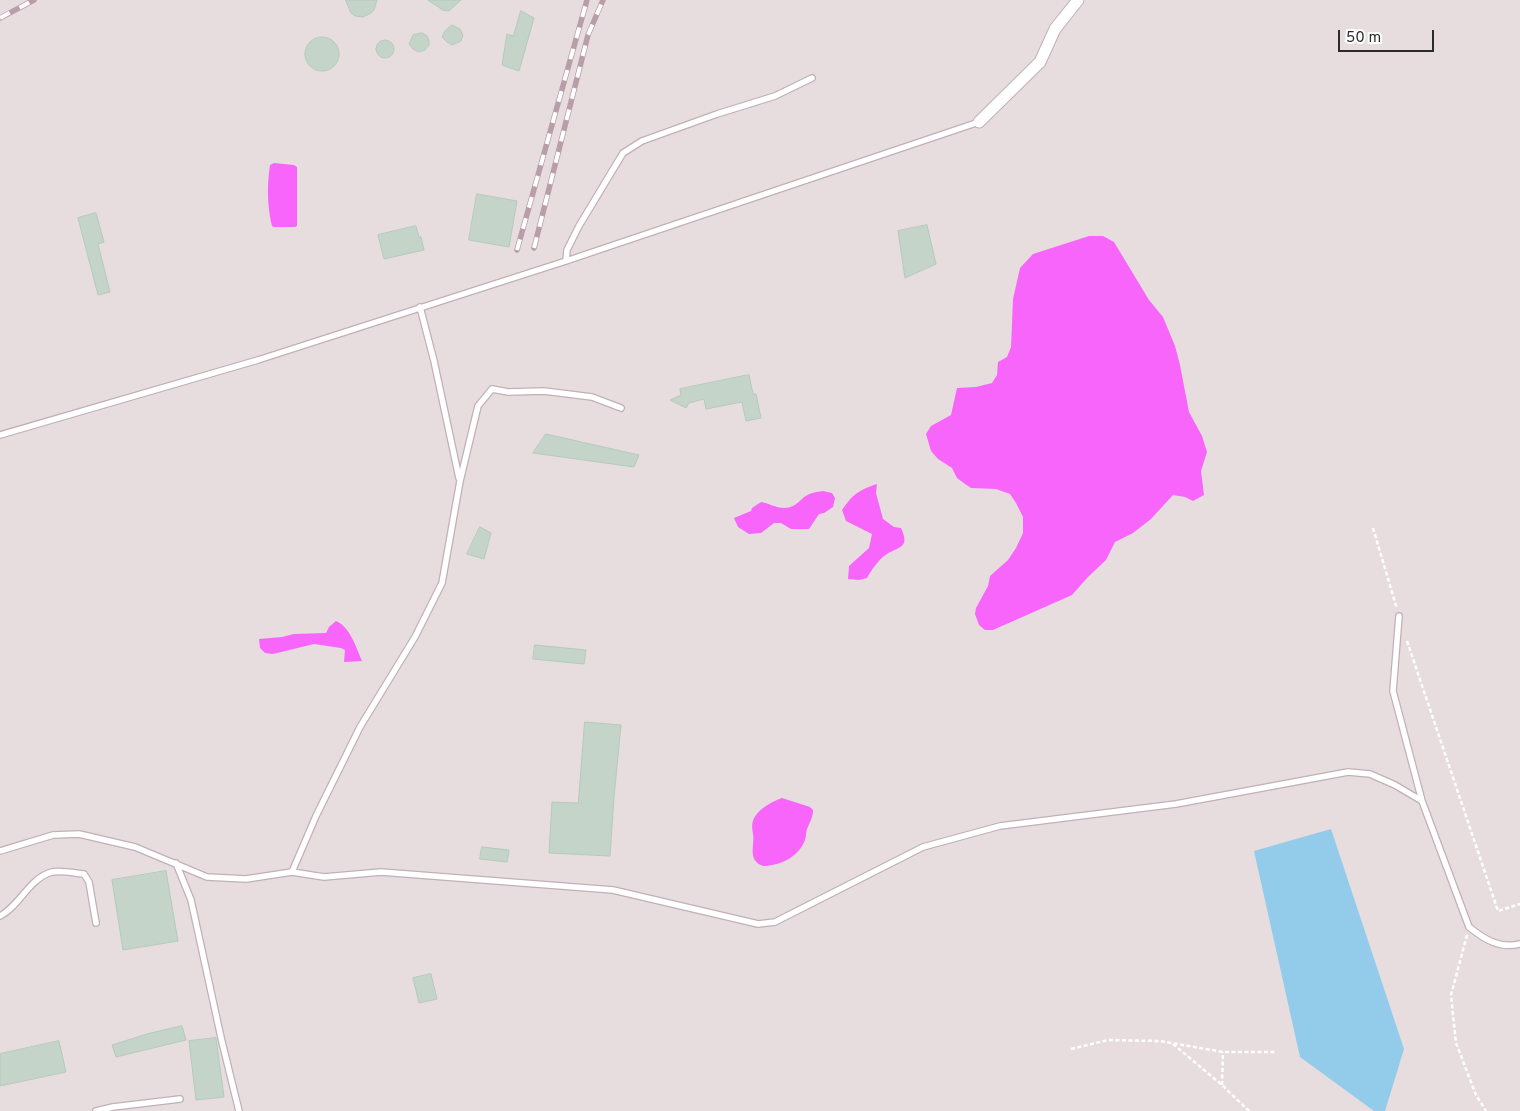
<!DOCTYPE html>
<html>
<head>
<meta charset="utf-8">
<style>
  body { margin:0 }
  #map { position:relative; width:1520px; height:1111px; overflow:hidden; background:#dcefe1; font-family:Overpass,sans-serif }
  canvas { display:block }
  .scale { position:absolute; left:1338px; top:30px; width:96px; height:22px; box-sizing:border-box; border:2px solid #2b2b2b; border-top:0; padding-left:6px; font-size:15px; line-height:18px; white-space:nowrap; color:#2b2b2b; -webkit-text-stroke:4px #fff; paint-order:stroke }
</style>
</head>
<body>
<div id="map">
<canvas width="1520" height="1111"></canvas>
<div class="scale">50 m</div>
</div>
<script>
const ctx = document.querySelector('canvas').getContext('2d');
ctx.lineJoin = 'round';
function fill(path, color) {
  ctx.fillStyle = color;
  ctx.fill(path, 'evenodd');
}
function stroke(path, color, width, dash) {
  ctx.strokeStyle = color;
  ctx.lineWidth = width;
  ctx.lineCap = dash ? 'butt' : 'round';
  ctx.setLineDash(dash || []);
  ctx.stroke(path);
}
fill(new Path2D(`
  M 0,0 L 1520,0 L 1520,1111 L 0,1111 Z`), '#e7ddde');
fill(new Path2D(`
  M 1331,829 L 1404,1049 L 1385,1111 L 1374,1111 L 1300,1057 L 1254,851 Z`), '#93cbeb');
fill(new Path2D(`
  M 274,163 L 294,165 L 297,167 L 297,226 L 295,227 L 274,227 L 272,226 C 267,206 267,185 270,165 Z
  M 1089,236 L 1103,236 L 1114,242 L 1149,300 L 1163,317 L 1175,346 L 1180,365 L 1189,412 L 1202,436 L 1207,452 L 1201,471 L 1204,495 L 1193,501 L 1185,497 L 1173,495 L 1151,519 L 1133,533 L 1115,542 L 1106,560 L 1088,577 L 1072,595 L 993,630 L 985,630 L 979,625 L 975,614 L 976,608 L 988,586 L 990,576 L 1008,560 L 1016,548 L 1023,533 L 1023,517 L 1016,503 L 1010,494 L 996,489 L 971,488 L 965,484 L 957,478 L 952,468 L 938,459 L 931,451 L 926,434 L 931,426 L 951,415 L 957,388 L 976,387 L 992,383 L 997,375 L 998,362 L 1007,357 L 1011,347 L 1013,299 L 1020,268 L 1033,254 Z
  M 877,484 L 876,493 L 883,519 L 894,527 L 901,528 C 910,548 900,546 887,554 C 879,559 872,569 867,578 L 859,580 L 848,579 L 849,566 L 869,548 L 872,534 L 846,521 L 842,510 C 853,494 859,490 877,484 Z
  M 823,491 L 832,493 L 835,498 L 833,507 L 824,513 L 819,514 L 809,529 L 791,529 L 781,523 L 774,523 L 761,533 L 749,534 L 738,527 L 734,518 L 751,511 L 752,508 L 761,502 C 768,503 776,508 784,508 C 793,508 798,503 804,497 C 810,493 816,492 823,491 Z
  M 336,621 C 350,627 356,647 362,661 L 344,662 L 345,650 L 341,648 L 314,644 L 273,654 L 265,653 L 260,648 L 259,639 L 282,637 L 294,634 L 326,633 L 329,627 Z
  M 782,798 L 810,807 L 813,810 C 813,817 810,822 807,829 C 806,832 806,837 805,840 C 799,857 779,866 763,866 C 747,860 755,846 753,834 C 752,827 751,822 756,815 C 761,808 773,801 782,798 Z`), '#f765fb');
const building = new Path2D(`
  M 346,0 L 377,0 L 374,10 L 371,13 L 363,17 L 355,16 L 351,13 Z
  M 428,0 L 461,0 L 449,11 L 443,10 Z
  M 521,11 L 534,18 L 519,71 L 502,65 L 507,34 L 513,36 Z
  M 452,25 L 460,29 L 463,35 L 461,41 L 452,45 L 447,42 L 442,37 L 445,31 Z
  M 422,33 L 427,36 L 429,40 L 429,45 L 425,50 L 419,52 L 413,49 L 409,44 L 413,35 Z
  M305 54a17 17 0 1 1 34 0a17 17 0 1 1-34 0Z
  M376 49a9 9 0 1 1 18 0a9 9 0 1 1-18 0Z
  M 477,194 L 517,201 L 509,247 L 469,240 Z
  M 96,213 L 104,242 L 98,244 L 110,292 L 98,295 L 78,218 Z
  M 927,225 L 936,264 L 905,278 L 898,231 Z
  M 416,226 L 419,237 L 421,237 L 424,250 L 384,259 L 378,235 Z
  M 749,375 L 753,394 L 756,394 L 761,418 L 746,421 L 742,402 L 706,409 L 704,399 L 689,403 L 686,408 L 670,400 L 681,395 L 680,389 Z
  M 546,434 L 639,455 L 634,467 L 533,453 Z
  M 480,527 L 491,533 L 484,559 L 467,554 Z
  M 535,645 L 586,650 L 584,664 L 533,659 Z
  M 585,722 L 621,725 L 614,797 L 610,856 L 549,853 L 552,802 L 578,803 Z
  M 482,847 L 509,850 L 507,862 L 480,859 Z
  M 166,871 L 178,941 L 123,950 L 112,880 Z
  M 431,974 L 437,999 L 419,1003 L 413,978 Z
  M 182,1026 L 186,1040 L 116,1057 L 112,1045 L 147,1034 Z
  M 216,1038 L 224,1097 L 196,1100 L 189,1041 Z
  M 59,1041 L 66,1072 L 0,1086 L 0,1054 Z`);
fill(building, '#c5d4c9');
stroke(building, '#b5cabd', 1);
const service = new Path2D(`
  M 566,261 L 567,250 L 579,226 L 623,153 L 642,141 L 717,114 L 775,96 L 812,78
  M 420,307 L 434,361 L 459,478
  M 0,435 L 258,360 L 566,261 L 979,122
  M 1399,616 L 1393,691 L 1422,801
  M 0,851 L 53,835 L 79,834 L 135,847 L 207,877 L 246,879 L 292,872 L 324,877 L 381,872 L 613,890 L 758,924 L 775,922 L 923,847 L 1000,826 L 1176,804 L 1348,772 L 1370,774 L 1395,785 L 1422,801 L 1469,927 C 1484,939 1499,949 1520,944
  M 176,863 L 191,900 L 222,1042 L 239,1111
  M 292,872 L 316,816 L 360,727 L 415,637 L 442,583 L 460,481 L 478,406 L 492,389 L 508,392 L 544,391 L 592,397 L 621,408
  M 0,916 C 20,906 29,878 52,872 C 61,870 74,873 84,874 L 89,882 L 96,923
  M 96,1111 L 113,1107 L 180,1099`);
const minor = new Path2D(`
  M 979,122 L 1040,62 L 1055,29 L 1078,0`);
stroke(service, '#c1b0b8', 8);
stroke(minor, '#c1b0b8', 13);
stroke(new Path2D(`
  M 1373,528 L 1397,609
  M 1407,641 L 1498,911 L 1520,904
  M 1467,935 L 1451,995 L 1456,1043 L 1476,1095 L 1486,1111
  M 1173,1044 L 1222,1085 L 1249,1111
  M 1071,1049 L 1108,1040 L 1160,1041 L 1223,1052 L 1276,1052
  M 1222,1085 L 1223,1052`), '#fff', 2.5, [4, 2.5]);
stroke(service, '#fff', 5.5);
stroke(minor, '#fff', 11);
const rail = new Path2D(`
  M 0,18 L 34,0
  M 534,248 L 588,35 L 603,0
  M 517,250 L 587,0`);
stroke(rail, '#b89ea9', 5.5);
stroke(rail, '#fff', 4, [11]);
</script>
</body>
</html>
